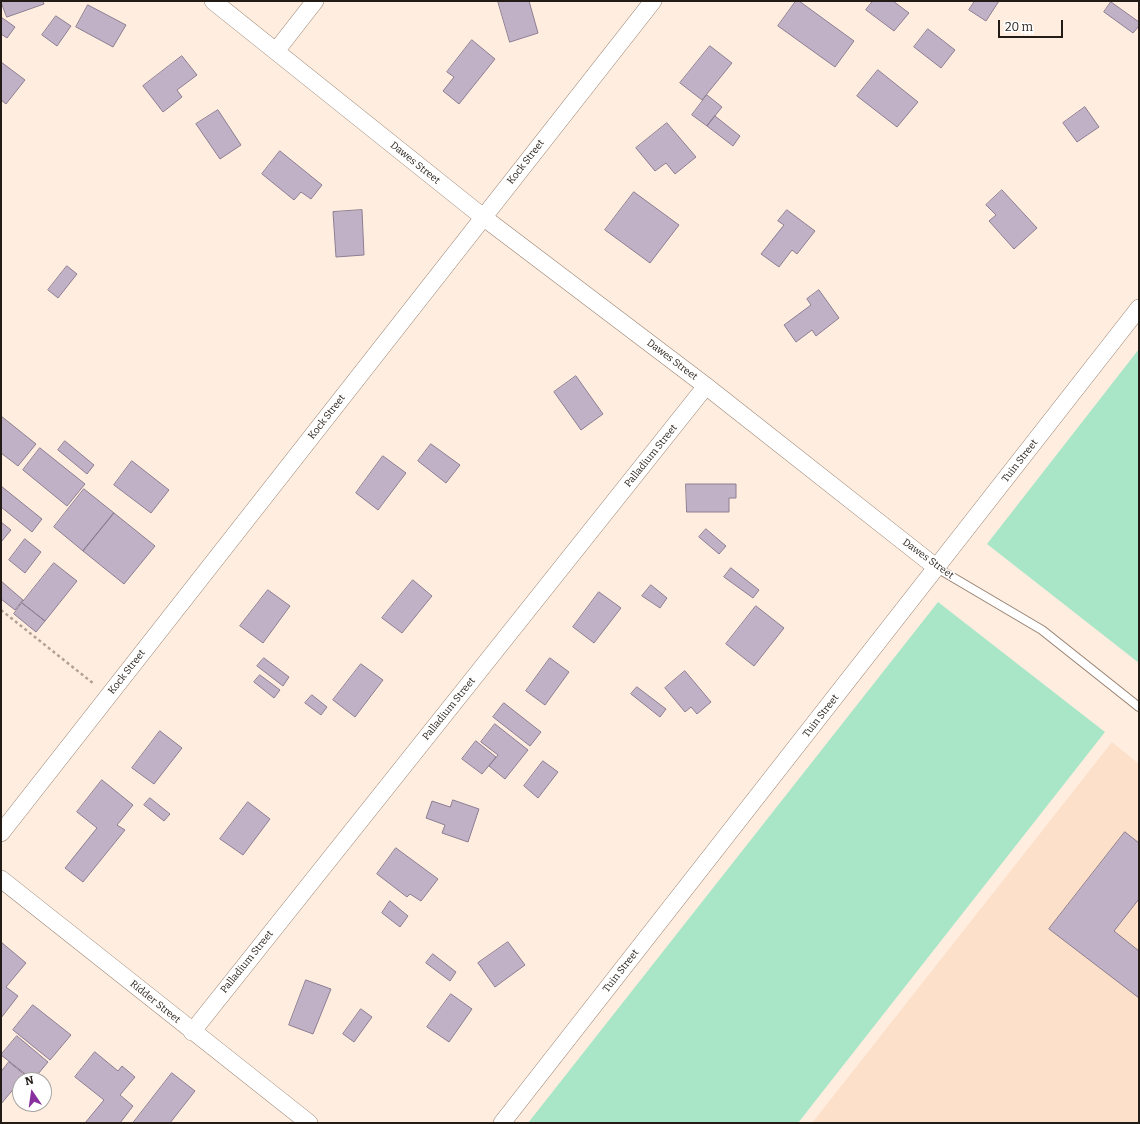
<!DOCTYPE html>
<html>
<head>
<meta charset="utf-8">
<style>
  body { margin:0 }
  #map { position:relative; width:1140px; height:1124px; overflow:hidden; background:#ffeddf; font-family:Bitter,serif }
  canvas { display:block }
  .frame { position:absolute; inset:0; border:2px solid #231b15; pointer-events:none }
  .north { position:absolute; left:12px; top:1072px; width:40px; height:40px; box-sizing:border-box; background:#fff; border:1px solid #a7a4a1; border-radius:50%; rotate:347deg; font-size:11px; font-weight:700; line-height:16px; text-align:center; color:#231b15 }
  .north::after { content:''; display:block; margin:auto; width:14px; height:18px; background:#88319e; clip-path:polygon(50% 0,100% 100%,50% 72%,0 100%) }
  .scale { position:absolute; left:998px; top:20px; width:65px; height:18px; box-sizing:border-box; border:2px solid #231b15; border-top:0; padding-left:5px; font-size:12px; line-height:14px; white-space:nowrap; color:#231b15; -webkit-text-stroke:3px #fff; paint-order:stroke }
</style>
</head>
<body>
<div id="map">
<canvas width="1140" height="1124"></canvas>
<div class="frame"></div>
<div class="north">N</div>
<div class="scale">20 m</div>
</div>
<script>
const ctx = document.querySelector('canvas').getContext('2d');
ctx.lineJoin = 'round';
function fill(path, color) {
  ctx.fillStyle = color;
  ctx.fill(path, 'evenodd');
}
function stroke(path, color, width, dash) {
  ctx.strokeStyle = color;
  ctx.lineWidth = width;
  ctx.lineCap = dash ? 'butt' : 'round';
  ctx.setLineDash(dash || []);
  ctx.stroke(path);
}
function drawText(font, color, halo, rows, align = 'center') {
  ctx.font = font + ' Bitter,serif';
  ctx.lineWidth = 3;
  ctx.setLineDash([]);
  ctx.textBaseline = 'middle';
  ctx.strokeStyle = halo;
  ctx.fillStyle = color;
  for (const [text, x, y, turn = 0] of rows) {
    ctx.save();
    ctx.translate(x, y);
    ctx.rotate((+turn || 0) * Math.PI / 180);
    ctx.textAlign = isNaN(turn) ? turn : align;
    if (halo) ctx.strokeText(text, 0, 0);
    ctx.fillText(text, 0, 0);
    ctx.restore();
  }
}
fill(new Path2D(`
  M 1112,742 L 1139,764 L 1139,1123 L 812,1123 Z`), '#fde0c9');
fill(new Path2D(`
  M 1139,349 L 1139,663 L 987,544 Z
  M 938,602 L 1105,732 L 798,1123 L 528,1123 Z`), '#a9e6c7');
const building = new Path2D(`
  M 1,1 L 43,1 L 44,4 L 7,17 Z
  M 498,1 L 529,1 L 538,33 L 510,42 Z
  M 796,1 L 799,1 L 854,41 L 835,67 L 778,26 Z
  M 873,1 L 893,1 L 909,13 L 894,31 L 866,10 Z
  M 975,1 L 999,1 L 986,21 L 969,10 Z
  M 1111,2 L 1139,22 L 1139,26 L 1133,33 L 1104,12 Z
  M 88,5 L 126,25 L 113,47 L 76,27 Z
  M 56,16 L 71,26 L 57,46 L 42,35 Z
  M 1,17 L 15,27 L 7,38 L 1,34 Z
  M 928,29 L 955,50 L 941,68 L 914,47 Z
  M 472,40 L 495,59 L 459,104 L 443,91 L 454,77 L 447,72 Z
  M 710,46 L 732,63 L 702,100 L 680,83 Z
  M 182,56 L 197,75 L 177,90 L 182,97 L 163,112 L 143,86 Z
  M 1,62 L 25,80 L 6,104 L 1,100 Z
  M 878,70 L 918,102 L 897,127 L 857,96 Z
  M 707,95 L 722,107 L 707,126 L 692,115 Z
  M 1085,107 L 1099,127 L 1077,142 L 1063,123 Z
  M 218,110 L 241,145 L 220,159 L 196,124 Z
  M 715,116 L 740,136 L 733,146 L 707,126 Z
  M 667,123 L 696,157 L 675,174 L 666,163 L 655,171 L 636,148 Z
  M 280,151 L 322,185 L 311,199 L 301,192 L 294,200 L 262,174 Z
  M 1002,190 L 1037,228 L 1014,249 L 989,221 L 996,215 L 986,205 Z
  M 634,192 L 679,225 L 650,263 L 605,230 Z
  M 362,210 L 364,255 L 336,257 L 333,212 Z
  M 787,210 L 815,231 L 797,254 L 792,250 L 779,267 L 761,254 L 784,225 L 778,221 Z
  M 67,266 L 77,274 L 58,298 L 48,290 Z
  M 819,290 L 839,318 L 816,336 L 812,330 L 796,342 L 784,325 L 811,305 L 807,299 Z
  M 576,376 L 603,414 L 581,430 L 554,392 Z
  M 1,416 L 36,444 L 18,466 L 1,453 Z
  M 65,441 L 94,465 L 87,474 L 58,450 Z
  M 431,444 L 460,465 L 446,483 L 418,461 Z
  M 40,448 L 85,484 L 67,506 L 23,470 Z
  M 383,456 L 406,473 L 378,510 L 356,493 Z
  M 132,461 L 169,490 L 151,513 L 114,485 Z
  M 686,484 L 736,484 L 736,498 L 729,498 L 729,512 L 687,512 Z
  M 1,486 L 42,519 L 32,532 L 1,507 Z
  M 84,489 L 114,513 L 83,551 L 54,527 Z
  M 114,513 L 155,546 L 124,584 L 83,551 Z
  M 1,522 L 11,530 L 1,542 Z
  M 706,529 L 726,546 L 719,554 L 699,537 Z
  M 25,539 L 41,552 L 25,573 L 9,560 Z
  M 54,563 L 77,581 L 45,621 L 22,603 Z
  M 731,568 L 759,590 L 753,598 L 724,577 Z
  M 413,580 L 432,596 L 402,633 L 382,618 Z
  M 1,581 L 23,600 L 15,610 L 1,599 Z
  M 651,585 L 667,598 L 660,608 L 642,596 Z
  M 268,590 L 290,606 L 263,643 L 240,626 Z
  M 599,592 L 621,608 L 594,643 L 573,627 Z
  M 22,603 L 45,621 L 36,632 L 14,614 Z
  M 756,606 L 784,628 L 754,666 L 726,644 Z
  M 264,658 L 289,677 L 283,686 L 257,666 Z
  M 550,658 L 569,672 L 545,705 L 526,691 Z
  M 361,664 L 383,680 L 355,717 L 333,700 Z
  M 685,671 L 711,702 L 697,714 L 691,707 L 685,712 L 665,688 Z
  M 260,675 L 280,690 L 274,698 L 254,682 Z
  M 637,687 L 666,709 L 660,717 L 631,694 Z
  M 312,695 L 327,707 L 321,715 L 305,703 Z
  M 504,703 L 541,732 L 530,746 L 493,717 Z
  M 495,724 L 528,750 L 505,779 L 489,766 L 498,755 L 481,742 Z
  M 160,731 L 182,748 L 154,784 L 132,768 Z
  M 476,741 L 496,757 L 482,774 L 462,759 Z
  M 543,761 L 558,772 L 538,798 L 524,786 Z
  M 102,780 L 133,805 L 117,825 L 125,830 L 83,882 L 65,868 L 97,828 L 77,812 Z
  M 150,798 L 170,814 L 164,821 L 144,805 Z
  M 453,800 L 479,809 L 468,842 L 442,833 L 445,825 L 426,818 L 432,801 L 450,807 Z
  M 248,802 L 270,819 L 243,855 L 220,839 Z
  M 1125,832 L 1139,843 L 1139,899 L 1114,931 L 1139,951 L 1139,998 L 1049,929 Z
  M 396,848 L 438,879 L 421,901 L 410,894 L 407,897 L 377,874 Z
  M 390,901 L 408,916 L 400,927 L 382,913 Z
  M 1,942 L 26,963 L 6,987 L 18,996 L 1,1018 Z
  M 508,942 L 525,965 L 495,987 L 478,963 Z
  M 433,954 L 456,972 L 450,981 L 426,963 Z
  M 306,980 L 331,989 L 313,1034 L 289,1025 Z
  M 451,994 L 472,1009 L 449,1042 L 427,1027 Z
  M 33,1005 L 71,1035 L 50,1060 L 13,1030 Z
  M 361,1009 L 372,1017 L 354,1042 L 343,1034 Z
  M 17,1036 L 48,1062 L 33,1080 L 1,1055 Z
  M 95,1052 L 118,1071 L 122,1066 L 135,1077 L 120,1095 L 133,1106 L 120,1123 L 85,1123 L 104,1100 L 75,1077 Z
  M 9,1062 L 25,1075 L 1,1104 L 1,1072 Z
  M 172,1073 L 195,1091 L 170,1123 L 133,1123 Z`);
fill(building, '#c1b1c7');
stroke(building, '#8c7e92', 1);
const lane = new Path2D(`
  M 937,568 L 1042,630 L 1139,707`);
const street = new Path2D(`
  M 213,1 L 483,217 L 706,386 L 937,568
  M 276,51 L 315,1
  M 1,833 L 653,1
  M 1,879 L 309,1123
  M 192,1032 L 706,386
  M 502,1123 L 1139,308`);
stroke(lane, '#978272', 10);
stroke(street, '#978272', 18);
stroke(new Path2D(`
  M 1,610 L 94,684`), '#b0a196', 2.5, [3, 3]);
stroke(lane, '#fff', 8);
stroke(street, '#fff', 17);
drawText('10px', '#231b15', '#fff', [
  ["Kock Street",526,162,-52],
  ["Dawes Street",415,163,39],
  ["Dawes Street",672,360,37],
  ["Kock Street",327,417,-52],
  ["Palladium Street",651,456,-51],
  ["Tuin Street",1020,461,-52],
  ["Dawes Street",928,559,36],
  ["Kock Street",127,672,-52],
  ["Palladium Street",449,709,-51],
  ["Tuin Street",821,716,-52],
  ["Palladium Street",247,962,-51],
  ["Tuin Street",621,971,-52],
  ["Ridder Street",155,1002,39]
]);
</script>
</body>
</html>
